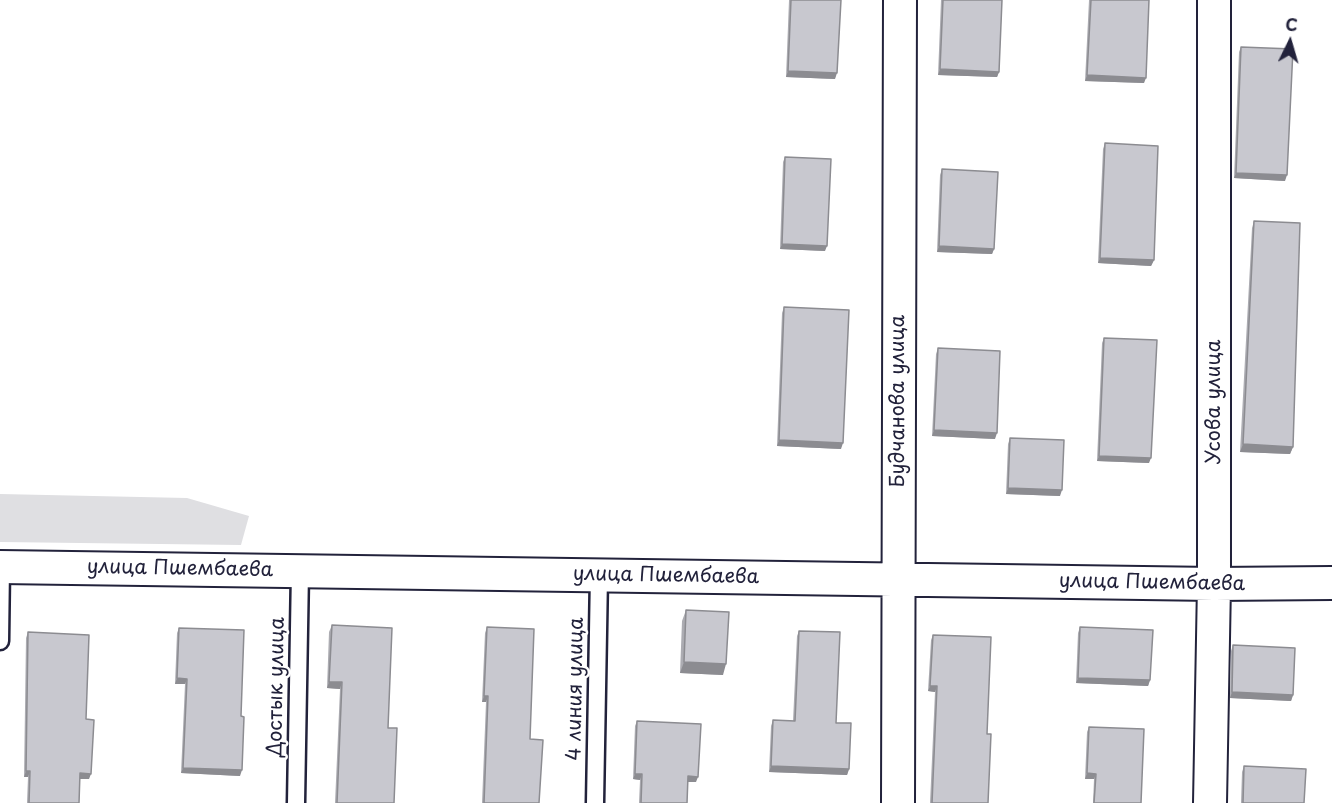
<!DOCTYPE html>
<html>
<head>
<meta charset="utf-8">
<style>
  body { margin:0 }
  #map { position:relative; width:1332px; height:803px; overflow:hidden; background:#fff; font-family:"Playpen Sans",sans-serif }
  canvas { display:block }
  .north { position:absolute; left:1260px; top:12px; width:60px; height:60px; -webkit-text-stroke:4px #fff; paint-order:stroke; rotate:5deg; font-size:16px; font-weight:700; line-height:24px; text-align:center; color:#22223b }
  .north::after { content:''; display:block; margin:auto; width:21px; height:27px; background:#22223b; clip-path:polygon(50% 0,100% 100%,50% 72%,0 100%) }
</style>
</head>
<body>
<div id="map">
<canvas width="1332" height="803"></canvas>
<div class="north">С</div>
</div>
<script>
const ctx = document.querySelector('canvas').getContext('2d');
ctx.lineJoin = 'round';
function fill(path, color) {
  ctx.fillStyle = color;
  ctx.fill(path, 'evenodd');
}
function stroke(path, color, width, dash) {
  ctx.strokeStyle = color;
  ctx.lineWidth = width;
  ctx.lineCap = dash ? 'butt' : 'round';
  ctx.setLineDash(dash || []);
  ctx.stroke(path);
}
function drawText(font, color, halo, rows, align = 'center') {
  ctx.font = font + ' "Playpen Sans",sans-serif';
  ctx.lineWidth = 5;
  ctx.setLineDash([]);
  ctx.textBaseline = 'middle';
  ctx.strokeStyle = halo;
  ctx.fillStyle = color;
  for (const [text, x, y, turn = 0] of rows) {
    ctx.save();
    ctx.translate(x, y);
    ctx.rotate((+turn || 0) * Math.PI / 180);
    ctx.textAlign = isNaN(turn) ? turn : align;
    if (halo) ctx.strokeText(text, 0, 0);
    ctx.fillText(text, 0, 0);
    ctx.restore();
  }
}
fill(new Path2D(`
  M 0,494 L 187,498 L 249,516 L 241,545 L 0,542 Z`), '#dfdfe2');
const service = new Path2D(`
  M 0,641 L 1,567
  M 296,803 L 300,571
  M 595,803 L 599,575`);
const minor = new Path2D(`
  M 0,567 L 1214,584 L 1332,583
  M 898,803 L 900,0
  M 1210,803 L 1214,584 L 1214,0`);
stroke(service, '#22223b', 21);
stroke(minor, '#22223b', 36);
stroke(service, '#fff', 16);
stroke(minor, '#fff', 32);
fill(new Path2D(`
  M 789,0 L 841,0 L 835,79 L 786,77 Z
  M 941,0 L 1002,0 L 999,72 L 997,77 L 938,75 Z
  M 1089,0 L 1149,0 L 1144,83 L 1085,81 Z
  M 1241,47 L 1285,181 L 1234,178 L 1239,52 Z
  M 1105,143 L 1154,260 L 1151,266 L 1098,263 L 1103,149 Z
  M 785,157 L 825,251 L 780,249 L 783,162 Z
  M 942,169 L 994,249 L 992,254 L 937,252 L 940,175 Z
  M 1254,221 L 1293,447 L 1290,454 L 1240,452 L 1252,228 Z
  M 784,307 L 841,449 L 777,446 L 782,313 Z
  M 1104,338 L 1149,463 L 1097,461 L 1102,343 Z
  M 938,348 L 995,439 L 932,436 L 936,354 Z
  M 1010,438 L 1060,496 L 1006,494 L 1008,444 Z
  M 686,610 L 723,675 L 680,673 L 682,621 Z
  M 332,625 L 388,728 L 394,803 L 335,803 L 340,689 L 327,688 L 329,632 Z
  M 487,627 L 530,739 L 539,803 L 482,803 L 486,702 L 482,702 L 485,633 Z
  M 1080,627 L 1150,680 L 1148,686 L 1076,683 L 1078,633 Z
  M 179,628 L 241,716 L 240,776 L 181,773 L 185,684 L 175,684 L 177,633 Z
  M 799,631 L 836,723 L 849,769 L 847,775 L 769,772 L 771,726 L 773,720 L 793,721 L 797,636 Z
  M 28,632 L 86,719 L 89,779 L 80,779 L 79,803 L 27,803 L 28,777 L 24,777 L 26,638 Z
  M 933,635 L 987,734 L 988,803 L 930,803 L 935,692 L 928,691 L 931,640 Z
  M 1233,645 L 1293,695 L 1291,701 L 1230,698 L 1231,651 Z
  M 637,721 L 696,782 L 688,782 L 687,803 L 639,803 L 640,780 L 633,779 L 635,726 Z
  M 1089,727 L 1141,803 L 1093,803 L 1094,779 L 1085,779 L 1087,732 Z
  M 1244,766 L 1304,803 L 1241,803 L 1242,772 Z`), '#acacb2');
fill(new Path2D(`
  M 940,69 L 999,72 L 997,77 L 938,75 Z
  M 788,71 L 837,73 L 835,79 L 786,77 Z
  M 1087,75 L 1146,78 L 1144,83 L 1085,81 Z
  M 1236,173 L 1287,175 L 1285,181 L 1234,178 Z
  M 782,244 L 827,246 L 825,251 L 780,249 Z
  M 939,246 L 994,249 L 992,254 L 937,252 Z
  M 1100,258 L 1154,260 L 1151,266 L 1098,263 Z
  M 934,430 L 997,433 L 995,439 L 932,436 Z
  M 779,440 L 843,443 L 841,449 L 777,446 Z
  M 1243,444 L 1293,447 L 1290,454 L 1240,452 Z
  M 1099,456 L 1151,458 L 1149,463 L 1097,461 Z
  M 1008,488 L 1062,490 L 1060,496 L 1006,494 Z
  M 684,662 L 726,664 L 723,675 L 680,673 Z
  M 177,678 L 187,679 L 185,684 L 175,684 Z
  M 1078,678 L 1150,680 L 1148,686 L 1076,683 Z
  M 329,682 L 342,682 L 340,689 L 327,688 Z
  M 930,686 L 937,686 L 935,692 L 928,691 Z
  M 1232,692 L 1293,695 L 1291,701 L 1230,698 Z
  M 484,696 L 488,696 L 486,702 L 482,702 Z
  M 771,766 L 849,769 L 847,775 L 769,772 Z
  M 183,768 L 242,770 L 240,776 L 181,773 Z
  M 26,771 L 30,771 L 28,777 L 24,777 Z
  M 80,773 L 91,774 L 89,779 L 78,779 Z
  M 1087,773 L 1096,774 L 1094,779 L 1085,779 Z
  M 635,774 L 642,774 L 640,780 L 633,779 Z
  M 688,776 L 698,777 L 696,782 L 686,782 Z`), '#8c8c91');
const building = new Path2D(`
  M 791,0 L 841,0 L 837,73 L 788,71 Z
  M 943,0 L 1002,0 L 999,72 L 940,69 Z
  M 1091,0 L 1149,0 L 1146,78 L 1087,75 Z
  M 1241,47 L 1293,49 L 1287,175 L 1236,173 Z
  M 1105,143 L 1158,146 L 1154,260 L 1100,258 Z
  M 785,157 L 831,159 L 827,246 L 782,244 Z
  M 942,169 L 998,172 L 994,249 L 939,246 Z
  M 1254,221 L 1300,223 L 1293,447 L 1243,444 Z
  M 784,307 L 849,310 L 843,443 L 779,440 Z
  M 1104,338 L 1157,340 L 1151,458 L 1099,456 Z
  M 938,348 L 1000,351 L 997,433 L 934,430 Z
  M 1010,438 L 1064,440 L 1062,490 L 1008,488 Z
  M 686,610 L 729,612 L 726,664 L 684,662 Z
  M 332,625 L 392,628 L 388,728 L 397,728 L 394,803 L 337,803 L 342,682 L 329,682 Z
  M 487,627 L 534,629 L 530,739 L 543,740 L 539,803 L 484,803 L 488,696 L 484,696 Z
  M 1080,627 L 1153,630 L 1150,680 L 1078,678 Z
  M 179,628 L 244,630 L 241,716 L 244,717 L 242,770 L 183,768 L 187,679 L 177,678 Z
  M 799,631 L 840,632 L 836,723 L 851,723 L 849,769 L 771,766 L 773,720 L 795,721 Z
  M 28,632 L 89,635 L 86,719 L 94,720 L 91,774 L 80,773 L 79,803 L 29,803 L 30,771 L 26,771 Z
  M 933,635 L 991,637 L 987,734 L 991,734 L 988,803 L 932,803 L 937,686 L 930,686 Z
  M 1233,645 L 1295,648 L 1293,695 L 1232,692 Z
  M 637,721 L 701,724 L 698,777 L 688,776 L 687,803 L 641,803 L 642,774 L 635,774 Z
  M 1089,727 L 1144,729 L 1141,803 L 1094,803 L 1096,774 L 1087,773 Z
  M 1244,766 L 1306,769 L 1304,803 L 1243,803 Z`);
fill(building, '#c8c8cf');
stroke(building, '#8c8c91', 1.5);
drawText('20px', '#22223b', '#fff', [
  ["Будчанова улица",898,401,-90],
  ["Усова улица",1214,402,-90],
  ["улица Пшембаева",180,569,1],
  ["улица Пшембаева",666,576,1],
  ["улица Пшембаева",1152,583,1],
  ["Достык улица",277,687,-89],
  ["4 линия улица",576,689,-89]
]);
</script>
</body>
</html>
